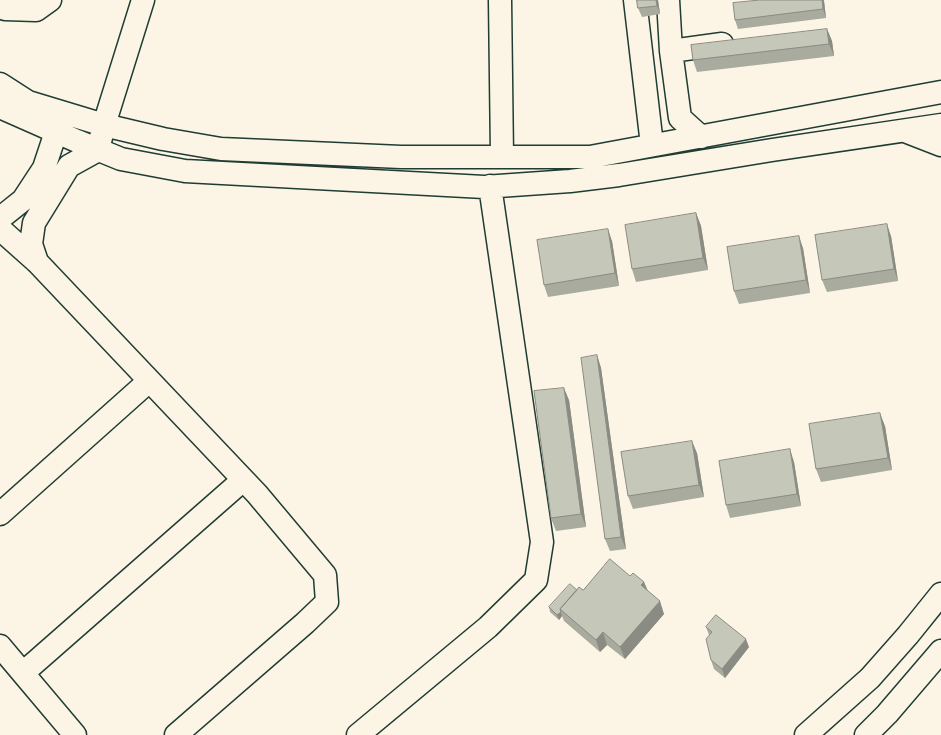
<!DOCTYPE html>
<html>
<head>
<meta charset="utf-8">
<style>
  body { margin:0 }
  canvas { display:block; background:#fcf5e5 }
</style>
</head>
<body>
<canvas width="941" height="735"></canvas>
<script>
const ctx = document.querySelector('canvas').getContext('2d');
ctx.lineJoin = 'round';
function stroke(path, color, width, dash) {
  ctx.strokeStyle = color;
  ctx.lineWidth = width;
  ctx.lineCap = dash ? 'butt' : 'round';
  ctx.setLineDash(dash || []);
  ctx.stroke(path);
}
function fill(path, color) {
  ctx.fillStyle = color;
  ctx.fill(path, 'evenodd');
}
const minor = new Path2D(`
  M 500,0 L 502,156
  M 635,0 L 652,145
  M 668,0 L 671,51 L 680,118 L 701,137
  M 0,6 L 5,9 L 36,10 L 50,0
  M 671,51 L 722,44
  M 0,84 L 28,102 L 104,125 L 163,139 L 221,149 L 401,157 L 590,157 L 941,92
  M 0,107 L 77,141 L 121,159 L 185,171 L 484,187 L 570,181 L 619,175 L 772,150 L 941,125
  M 905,131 L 941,145
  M 0,216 L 3,216 L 23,200 L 44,168 L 56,132
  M 0,229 L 37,262 L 257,494 L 325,575 L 327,602 L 305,623 L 176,735
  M 37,262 L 31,244 L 34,223 L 69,166 L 98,150 L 104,125 L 143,0
  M 0,514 L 149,381
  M 0,646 L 75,735
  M 23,673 L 243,480
  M 358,735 L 488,627 L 536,580 L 542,542 L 490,186`);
const major = new Path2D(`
  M 806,735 L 870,678 L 908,635 L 941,594
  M 866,735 L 887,714 L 941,651`);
stroke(minor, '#1f3d34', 25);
stroke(major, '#1f3d34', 25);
stroke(minor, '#fcf5e5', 22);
stroke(major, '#fcf5e5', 22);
fill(new Path2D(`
  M 637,0 L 658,0 L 660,14 L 642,17 L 638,8 Z
  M 824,1 L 826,18 L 738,29 L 735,20 Z
  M 827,29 L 832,41 L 834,56 L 697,72 L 693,60 Z
  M 696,213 L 701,226 L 708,270 L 636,282 L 632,269 Z
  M 891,236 L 898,281 L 827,292 L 822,280 Z
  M 612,241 L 619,286 L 548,297 L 544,285 Z
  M 803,248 L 810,293 L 739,304 L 734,291 Z
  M 597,355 L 601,368 L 626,549 L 610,551 L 605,539 Z
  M 569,400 L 586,527 L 556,531 L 551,518 Z
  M 885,426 L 892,470 L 821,482 L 816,469 Z
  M 697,453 L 704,497 L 633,509 L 628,496 Z
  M 794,462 L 801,506 L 730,518 L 726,505 Z
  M 630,576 L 644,582 L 648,591 L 664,614 L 625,659 L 607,645 L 600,652 L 564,621 L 562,616 L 559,620 L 550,612 L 549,607 L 577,590 L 583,590 Z
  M 706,627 L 749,647 L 725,678 L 714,669 L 711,660 L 709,635 Z`), '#a9ab9f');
fill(new Path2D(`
  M 656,0 L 658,0 L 660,14 L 657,6 Z
  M 822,0 L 824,0 L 824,1 L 826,18 L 823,9 Z
  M 827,29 L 832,41 L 834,56 L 829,44 Z
  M 696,213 L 701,226 L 708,270 L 703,258 Z
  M 887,224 L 891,236 L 898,281 L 894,269 Z
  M 608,229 L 612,241 L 619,286 L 615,273 Z
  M 799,236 L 803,248 L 810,293 L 806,280 Z
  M 597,355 L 601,368 L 626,549 L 621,537 Z
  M 564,388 L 569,400 L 586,527 L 581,514 Z
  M 880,413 L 885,426 L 892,470 L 888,458 Z
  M 692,441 L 697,453 L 704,497 L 699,485 Z
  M 790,449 L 794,462 L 801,506 L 797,494 Z
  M 644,582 L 649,594 L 641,585 Z
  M 660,601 L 664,614 L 625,659 L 620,647 Z
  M 561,612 L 562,616 L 559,620 L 557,615 Z
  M 603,632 L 607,645 L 600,652 L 596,640 Z
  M 746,639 L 749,647 L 725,678 L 722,669 Z`), '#8a8b82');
const building = new Path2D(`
  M 637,0 L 656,0 L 657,6 L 638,8 Z
  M 760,0 L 822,0 L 823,9 L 735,20 L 733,3 Z
  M 827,29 L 829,44 L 693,60 L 691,45 Z
  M 696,213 L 703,258 L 632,269 L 625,225 Z
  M 887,224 L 894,269 L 822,280 L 815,235 Z
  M 608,229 L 615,273 L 544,285 L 537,240 Z
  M 799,236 L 806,280 L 734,291 L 727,247 Z
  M 597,355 L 621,537 L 605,539 L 581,358 Z
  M 564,388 L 581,514 L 551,518 L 534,391 Z
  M 880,413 L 888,458 L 816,469 L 809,424 Z
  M 692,441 L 699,485 L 628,496 L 621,452 Z
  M 790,449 L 797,494 L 726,505 L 719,461 Z
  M 610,559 L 630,576 L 633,573 L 644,582 L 641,585 L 660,601 L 620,647 L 603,632 L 596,640 L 560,609 L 579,587 L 583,590 Z
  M 570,584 L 577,590 L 560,609 L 561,612 L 557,615 L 549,607 Z
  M 716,615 L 746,639 L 722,669 L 711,660 L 706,639 L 712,632 L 706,627 Z`);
fill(building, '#c5c7b9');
stroke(building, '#8a8b82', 1);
</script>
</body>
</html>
